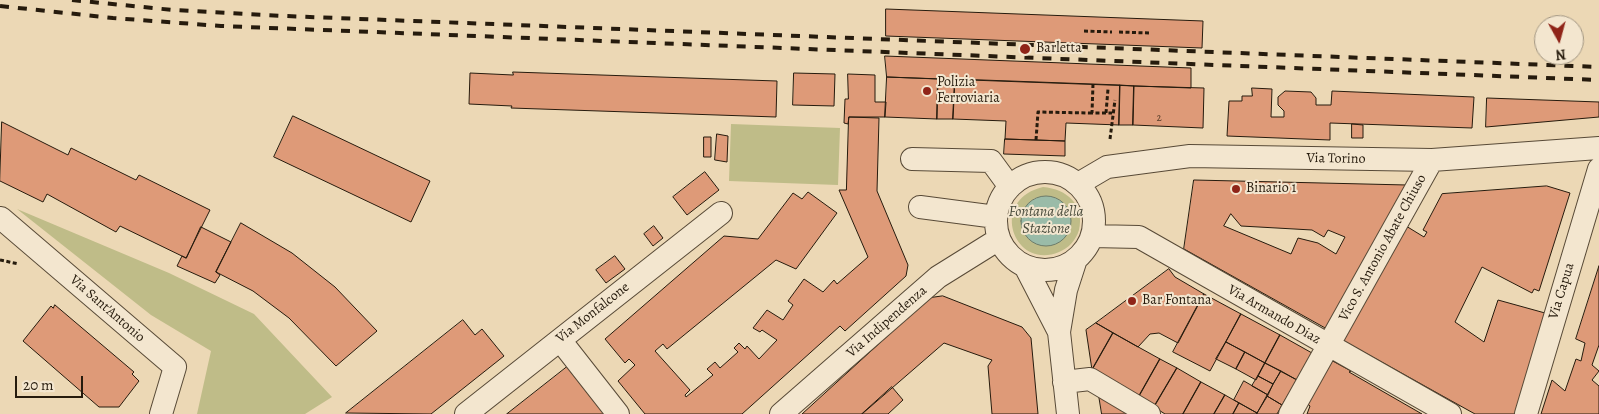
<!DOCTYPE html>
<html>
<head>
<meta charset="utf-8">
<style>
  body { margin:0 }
  #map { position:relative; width:1599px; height:414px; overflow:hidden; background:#ecd8b5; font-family:Alegreya,serif }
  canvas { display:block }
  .north { position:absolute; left:1534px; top:15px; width:50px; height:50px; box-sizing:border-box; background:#f3e6cf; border:1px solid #a19581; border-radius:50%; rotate:173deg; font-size:14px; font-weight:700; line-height:20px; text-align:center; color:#261b0d }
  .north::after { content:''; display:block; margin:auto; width:18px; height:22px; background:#8f2418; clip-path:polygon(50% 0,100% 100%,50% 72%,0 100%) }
  .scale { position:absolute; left:15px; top:376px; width:68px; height:22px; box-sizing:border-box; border:2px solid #261b0d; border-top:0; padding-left:6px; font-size:15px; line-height:18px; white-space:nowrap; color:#261b0d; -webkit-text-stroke:4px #f3e6cf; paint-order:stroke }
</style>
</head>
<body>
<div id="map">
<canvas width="1599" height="414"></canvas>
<div class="north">N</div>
<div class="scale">20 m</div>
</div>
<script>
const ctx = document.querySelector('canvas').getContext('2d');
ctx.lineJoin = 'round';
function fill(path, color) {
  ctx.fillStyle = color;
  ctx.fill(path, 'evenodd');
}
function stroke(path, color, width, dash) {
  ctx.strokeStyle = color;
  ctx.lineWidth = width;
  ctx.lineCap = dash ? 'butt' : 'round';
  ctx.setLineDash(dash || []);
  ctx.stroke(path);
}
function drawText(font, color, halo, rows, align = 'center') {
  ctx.font = font + ' Alegreya,serif';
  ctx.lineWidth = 4;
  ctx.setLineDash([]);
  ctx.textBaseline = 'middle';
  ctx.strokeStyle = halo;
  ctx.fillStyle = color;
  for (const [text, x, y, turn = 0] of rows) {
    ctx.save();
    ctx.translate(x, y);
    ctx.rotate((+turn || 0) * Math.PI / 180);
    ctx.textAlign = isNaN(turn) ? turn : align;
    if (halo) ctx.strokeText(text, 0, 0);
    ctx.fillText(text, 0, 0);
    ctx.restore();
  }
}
fill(new Path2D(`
  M 731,124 L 840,128 L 838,185 L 729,181 Z
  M 1043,187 C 1067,189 1085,205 1079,230 C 1076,240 1069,248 1059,252 C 1014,271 988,200 1043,187 ZM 1052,197 C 1061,200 1068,205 1070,215 C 1077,247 1026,256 1022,226 C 1021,220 1024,212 1025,207 L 1035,198 Z
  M 17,209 L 169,273 L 254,314 L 332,397 L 305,414 L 197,414 L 211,351 L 151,315 Z`), '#bfbc88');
const water = new Path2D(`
  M1021 221a25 25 0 1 1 50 0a25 25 0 1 1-50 0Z`);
fill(water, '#9abba8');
stroke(water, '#6c7b6a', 1);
const building = new Path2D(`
  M 886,9 L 1203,21 L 1202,48 L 886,36 Z
  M 885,56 L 1191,68 L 1191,88 L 887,77 Z
  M 513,72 L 777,81 L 776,117 L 511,108 L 512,106 L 469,104 L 470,73 L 513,75 Z
  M 794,73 L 835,74 L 834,106 L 793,105 Z
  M 848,74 L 875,75 L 875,102 L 886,102 L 885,117 L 849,117 L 848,124 L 844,123 L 845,99 L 848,99 Z
  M 887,77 L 938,79 L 937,119 L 885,117 Z
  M 938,79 L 955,79 L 953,119 L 937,119 Z
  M 955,79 L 1120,85 L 1119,125 L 1066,123 L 1065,141 L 1005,139 L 1006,121 L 953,119 Z
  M 1120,85 L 1134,86 L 1133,125 L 1119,125 Z
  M 1134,86 L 1204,88 L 1203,128 L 1133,125 Z
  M 1252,88 L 1272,89 L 1271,117 L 1284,117 L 1284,111 L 1278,105 L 1278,97 L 1285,91 L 1311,92 L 1316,98 L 1316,105 L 1331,105 L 1332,91 L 1474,97 L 1472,128 L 1330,123 L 1330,140 L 1227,136 L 1229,101 L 1242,101 L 1242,96 L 1252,96 Z
  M 1487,98 L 1599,102 L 1599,117 L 1486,127 Z
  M 293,116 L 430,181 L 411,222 L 274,157 Z
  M 849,117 L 879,118 L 877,191 L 908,265 L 906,276 L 845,331 L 840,326 L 742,414 L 645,414 L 618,381 L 635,365 L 629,359 L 625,363 L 605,339 L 724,236 L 758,239 L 793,193 L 802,199 L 808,192 L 837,213 L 796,269 L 776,260 L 667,349 L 663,344 L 655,351 L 690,390 L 685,395 L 686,397 L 713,375 L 707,369 L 715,362 L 720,368 L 738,352 L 734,348 L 739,343 L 745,349 L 747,346 L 759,359 L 777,340 L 762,330 L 760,332 L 753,328 L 767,310 L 783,320 L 793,305 L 788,301 L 804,279 L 823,292 L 834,280 L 837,284 L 868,257 L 839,190 L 846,190 Z
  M 2,122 L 68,155 L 71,148 L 136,180 L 139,175 L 210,210 L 186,258 L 120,226 L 116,232 L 47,194 L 43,202 L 0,181 Z
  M 1352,124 L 1363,125 L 1363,138 L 1352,138 Z
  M 717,134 L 728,136 L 727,162 L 715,160 Z
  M 704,137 L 711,137 L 711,157 L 704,157 Z
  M 1005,139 L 1065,141 L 1065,156 L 1004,154 Z
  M 705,172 L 719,190 L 687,215 L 673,197 Z
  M 1194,180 L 1407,185 L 1327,329 L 1184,249 ZM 1231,214 L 1241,226 L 1312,230 L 1324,237 L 1328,230 L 1345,237 L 1336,254 L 1318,243 L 1298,238 L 1291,254 L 1224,226 Z
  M 1547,186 L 1570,193 L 1539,291 L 1534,289 L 1532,293 L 1482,267 L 1455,322 L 1484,342 L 1498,300 L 1545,313 L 1515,414 L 1475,414 L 1342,340 L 1406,226 L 1424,237 L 1427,232 L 1423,230 L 1442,194 Z
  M 241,223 L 292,253 L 335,287 L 377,331 L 336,366 L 289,318 L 253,291 L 216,272 Z
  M 654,226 L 663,238 L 653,246 L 644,234 Z
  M 201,227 L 231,242 L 216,272 L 220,275 L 215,283 L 177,266 L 182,256 L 186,258 Z
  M 615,256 L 625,269 L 606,283 L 596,270 Z
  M 1599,266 L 1599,345 L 1592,365 L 1599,371 L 1592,380 L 1599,386 L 1599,414 L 1541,414 L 1552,380 L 1565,391 L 1576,359 L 1581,361 L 1585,343 L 1576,339 Z
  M 1169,269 L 1175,277 L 1204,294 L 1178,343 L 1159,333 L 1150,334 L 1138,347 L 1096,323 Z
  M 1204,294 L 1241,314 L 1210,371 L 1173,352 Z
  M 943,296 L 1022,327 L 1031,338 L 1038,414 L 992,414 L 988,366 L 992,360 L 944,343 L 862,414 L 802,414 L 929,298 Z
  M 55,305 L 134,372 L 132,374 L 139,381 L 119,407 L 99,407 L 23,341 L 51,306 L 53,308 Z
  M 1241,314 L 1280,335 L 1265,363 L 1226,342 Z
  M 463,320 L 475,335 L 482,329 L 504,356 L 431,414 L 346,413 Z
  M 1096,323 L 1113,333 L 1092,370 L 1086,330 Z
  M 1113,333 L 1160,359 L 1138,398 L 1092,370 Z
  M 1280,335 L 1312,353 L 1297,380 L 1265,363 Z
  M 1226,342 L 1245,352 L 1236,369 L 1216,359 Z
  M 1245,352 L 1265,363 L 1256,380 L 1236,369 Z
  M 1160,359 L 1177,368 L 1154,407 L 1138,398 Z
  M 1329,359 L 1351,371 L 1349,372 L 1422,414 L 1307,414 L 1310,406 L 1305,402 Z
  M 1265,363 L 1281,371 L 1273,384 L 1258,376 Z
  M 567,367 L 604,414 L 507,414 Z
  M 1177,368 L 1201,382 L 1183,414 L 1165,414 L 1154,407 Z
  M 1281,371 L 1297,380 L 1282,405 L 1267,396 Z
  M 1258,376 L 1273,384 L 1268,395 L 1252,386 Z
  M 1244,381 L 1268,395 L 1257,413 L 1234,400 Z
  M 1201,382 L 1225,395 L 1214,414 L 1183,414 Z
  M 892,387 L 903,400 L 888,414 L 862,414 Z
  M 1098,390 L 1136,414 L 1102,414 Z
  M 1225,395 L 1239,403 L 1233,414 L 1214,414 Z
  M 1267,396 L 1282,405 L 1277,414 L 1257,414 Z
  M 1239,403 L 1257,413 L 1257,414 L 1233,414 Z`);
fill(building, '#de9a78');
stroke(building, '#261b0d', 1);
const minor = new Path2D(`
  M 912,159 L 991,161 L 1010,187
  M996 221a49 49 0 1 1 98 0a49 49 0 1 1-98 0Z
  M 1078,184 L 1107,167 L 1190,156 L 1432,160 L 1599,148
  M 920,207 L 996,217
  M 1,218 L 175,367 L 161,414
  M 1092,236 L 1139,237 L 1450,414
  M 1025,266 L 1059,332
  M 560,340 L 618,414
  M 1064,382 L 1090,379 L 1149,414
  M 466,414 L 721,213
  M 781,414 L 938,277 L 999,239
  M 1068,414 L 1059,332 L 1066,290 L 1076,259
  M 1290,414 L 1432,160
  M 1526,414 L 1599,169`);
stroke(minor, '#584a37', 24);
stroke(new Path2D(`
  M 1084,31 L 1112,32
  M 1119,32 L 1149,33
  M 1093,84 L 1092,113 L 1112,113
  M 1106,113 L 1108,89
  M 1110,139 L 1115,100
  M 1036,140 L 1038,112 L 1092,113
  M 0,260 L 19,264`), '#261b0d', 3, [4, 2.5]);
stroke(minor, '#f3e6cf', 22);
stroke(new Path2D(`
  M 72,0 L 173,10 L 285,16 L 1599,67
  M 0,6 L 113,18 L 221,26 L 1599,80`), '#261b0d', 4, [9, 9]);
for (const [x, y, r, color] of [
  [1025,49,6,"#8f2418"],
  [927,91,5,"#8f2418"],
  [1236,189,5,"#8f2418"],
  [1132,301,5,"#8f2418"]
]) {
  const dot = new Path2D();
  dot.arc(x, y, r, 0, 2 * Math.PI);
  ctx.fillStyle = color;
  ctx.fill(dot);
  stroke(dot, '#f3e6cf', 2);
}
drawText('11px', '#543b28', null, [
  ["2",1159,118]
]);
drawText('14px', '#261b0d', '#f3e6cf', [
  ["Barletta",1036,49],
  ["Polizia",937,83],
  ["Ferroviaria",937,99],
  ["Binario 1",1246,189],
  ["Bar Fontana",1142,301]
], 'left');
drawText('14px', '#261b0d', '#f3e6cf', [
  ["Via Torino",1336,159,1],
  ["Vico S. Antonio Abate Chiuso",1383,248,-61],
  ["Via Capua",1562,291,-73],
  ["Via Sant'Antonio",107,309,41],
  ["Via Monfalcone",593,313,-38],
  ["Via Armando Diaz",1274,315,30],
  ["Via Indipendenza",887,322,-41]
]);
drawText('italic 15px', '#494b3c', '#f3e6cf', [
  ["Fontana della",1046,212],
  ["Stazione",1046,229]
]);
</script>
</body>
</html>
